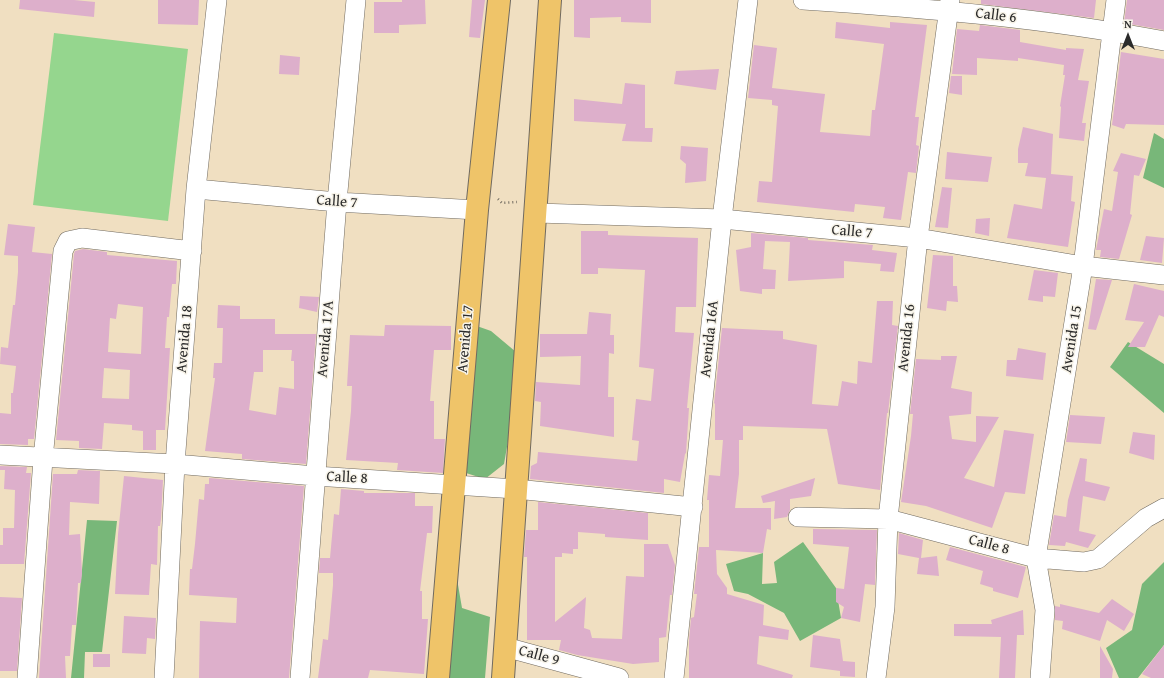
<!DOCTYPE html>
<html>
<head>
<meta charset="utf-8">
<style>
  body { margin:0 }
  #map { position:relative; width:1164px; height:678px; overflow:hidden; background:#f0dfc1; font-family:"Gentium Book Plus",serif }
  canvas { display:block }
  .north { position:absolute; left:1108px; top:16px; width:40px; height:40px; -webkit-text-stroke:3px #f7f3e8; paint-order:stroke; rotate:0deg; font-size:11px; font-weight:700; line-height:16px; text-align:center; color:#2b2b2b }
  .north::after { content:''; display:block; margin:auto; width:14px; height:18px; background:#2b2b2b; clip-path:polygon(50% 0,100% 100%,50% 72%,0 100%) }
</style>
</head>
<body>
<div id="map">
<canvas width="1164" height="678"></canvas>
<div class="north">N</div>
</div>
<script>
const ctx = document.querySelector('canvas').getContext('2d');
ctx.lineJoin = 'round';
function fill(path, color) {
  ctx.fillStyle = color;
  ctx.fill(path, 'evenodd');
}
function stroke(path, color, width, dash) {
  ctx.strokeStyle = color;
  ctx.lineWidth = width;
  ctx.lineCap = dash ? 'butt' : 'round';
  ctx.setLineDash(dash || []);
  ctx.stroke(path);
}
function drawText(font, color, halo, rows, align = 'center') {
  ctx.font = font + ' "Gentium Book Plus",serif';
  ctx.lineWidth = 3;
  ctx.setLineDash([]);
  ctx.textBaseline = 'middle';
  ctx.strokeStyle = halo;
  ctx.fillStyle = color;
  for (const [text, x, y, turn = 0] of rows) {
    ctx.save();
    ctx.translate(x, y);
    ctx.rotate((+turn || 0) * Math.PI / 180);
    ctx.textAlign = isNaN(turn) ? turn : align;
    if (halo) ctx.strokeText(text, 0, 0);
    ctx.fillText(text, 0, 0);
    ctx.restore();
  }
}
fill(new Path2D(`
  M 54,33 L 188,49 L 168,221 L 33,205 Z`), '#95d68e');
fill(new Path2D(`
  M 1154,133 L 1164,139 L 1164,188 L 1143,178 Z
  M 474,325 L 491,331 L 516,352 L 512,418 L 504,464 L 485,479 L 466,473 Z
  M 1128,342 L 1164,364 L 1164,413 L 1110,367 Z
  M 87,520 L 117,521 L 102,652 L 85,652 L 84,678 L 71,678 Z
  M 803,542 L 836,588 L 841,618 L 800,641 L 784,613 L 748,594 L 734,591 L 726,564 L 763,553 L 762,584 L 777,583 L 774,562 Z
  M 1164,562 L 1164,645 L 1138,678 L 1119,678 L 1106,648 L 1132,630 L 1142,584 Z
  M 457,579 L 462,608 L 490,617 L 485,678 L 446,678 Z`), '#78b779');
fill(new Path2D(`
  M 20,0 L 74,0 L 95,2 L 94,17 L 19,9 Z
  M 158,0 L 199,0 L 198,25 L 158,24 Z
  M 402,0 L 425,0 L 426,24 L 399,25 L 399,33 L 374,33 L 374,2 L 402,2 Z
  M 472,0 L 485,0 L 480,38 L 469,37 Z
  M 574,0 L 651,0 L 651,23 L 621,22 L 621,17 L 590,18 L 590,38 L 574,37 Z
  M 981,0 L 1096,0 L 1094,18 L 981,4 Z
  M 1127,0 L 1164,0 L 1164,30 L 1124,23 Z
  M 836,22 L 890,28 L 890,22 L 927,25 L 915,117 L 919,117 L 916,145 L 919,146 L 916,173 L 908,172 L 901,220 L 883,218 L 885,207 L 855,204 L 854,212 L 757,202 L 759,181 L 772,182 L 778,106 L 772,105 L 772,100 L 748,98 L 754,45 L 777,48 L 772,88 L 825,94 L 820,132 L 870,136 L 872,110 L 875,110 L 884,44 L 835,38 Z
  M 980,25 L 1020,30 L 1020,42 L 1066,50 L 1066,48 L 1084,49 L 1078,80 L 1089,81 L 1082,123 L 1086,123 L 1084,141 L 1059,138 L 1061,107 L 1060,106 L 1065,75 L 1063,75 L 1064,65 L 1018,58 L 1018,61 L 977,58 L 977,75 L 952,74 L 957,29 L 979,31 Z
  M 1121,52 L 1164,59 L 1164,125 L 1126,124 L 1124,129 L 1112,125 Z
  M 280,55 L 300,57 L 299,75 L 279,74 Z
  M 719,69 L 716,90 L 674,84 L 676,71 Z
  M 951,76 L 962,76 L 962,95 L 949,93 Z
  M 625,83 L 645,85 L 645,128 L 653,128 L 652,142 L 622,141 L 626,124 L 574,121 L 574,99 L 622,104 Z
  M 1023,127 L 1053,134 L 1051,174 L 1073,176 L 1071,201 L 1075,202 L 1068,247 L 1007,238 L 1014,204 L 1042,209 L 1046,178 L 1025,176 L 1028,163 L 1018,163 L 1018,149 Z
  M 681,146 L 708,148 L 706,181 L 685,183 L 686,164 L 680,159 Z
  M 947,152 L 992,157 L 988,182 L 945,179 Z
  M 1121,153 L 1146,159 L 1139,176 L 1134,175 L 1130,214 L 1132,215 L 1119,259 L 1100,257 L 1101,250 L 1096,250 L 1104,209 L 1112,211 L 1118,172 L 1113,171 Z
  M 942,187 L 952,188 L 948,228 L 935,227 Z
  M 990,218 L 989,236 L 975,233 L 976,219 Z
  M 8,224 L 35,227 L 32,252 L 52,254 L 34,439 L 28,439 L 28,445 L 0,444 L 0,413 L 11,414 L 11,393 L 13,393 L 16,366 L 0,364 L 1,347 L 8,348 L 13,305 L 15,305 L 18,272 L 18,256 L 4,255 Z
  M 581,231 L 608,231 L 608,235 L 698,238 L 696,307 L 676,307 L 675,332 L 694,333 L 687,408 L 689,408 L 686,453 L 685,454 L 680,482 L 664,479 L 664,493 L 530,479 L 531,466 L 537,463 L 538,452 L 637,461 L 639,441 L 632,440 L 636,399 L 651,401 L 654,369 L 639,367 L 645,270 L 598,268 L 598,274 L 581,274 Z
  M 751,233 L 808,238 L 808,240 L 873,245 L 872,250 L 897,253 L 894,272 L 880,271 L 881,264 L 844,261 L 844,278 L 788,281 L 790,242 L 765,241 L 763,269 L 776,270 L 775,289 L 762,289 L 762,294 L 740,291 L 736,250 L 751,247 Z
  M 1146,236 L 1164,238 L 1162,263 L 1140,260 Z
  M 83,249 L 107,252 L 107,255 L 177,261 L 176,284 L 172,284 L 169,317 L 167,317 L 165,348 L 170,348 L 165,430 L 156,430 L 156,450 L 143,450 L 143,431 L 132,430 L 132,425 L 104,423 L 102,449 L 79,448 L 79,441 L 56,440 L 74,254 L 75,251 ZM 118,304 L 143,307 L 141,354 L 108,352 L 110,318 L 116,319 ZM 104,368 L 130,370 L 129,399 L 102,398 Z
  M 933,255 L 953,256 L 953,286 L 957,286 L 958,302 L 947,301 L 946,311 L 927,308 Z
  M 1034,270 L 1058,273 L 1055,297 L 1043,296 L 1043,302 L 1028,300 Z
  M 1096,279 L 1112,280 L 1096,330 L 1088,329 Z
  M 1134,284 L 1164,291 L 1164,317 L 1159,315 L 1145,347 L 1128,347 L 1144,322 L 1125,320 Z
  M 300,296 L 319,297 L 317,312 L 299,308 Z
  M 877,301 L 893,301 L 892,325 L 898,326 L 888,413 L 887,413 L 880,490 L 838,484 L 827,429 L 743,426 L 743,440 L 739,440 L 739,474 L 735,508 L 771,508 L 771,530 L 767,529 L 763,553 L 716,550 L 717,574 L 727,588 L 727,594 L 764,605 L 763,625 L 789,630 L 788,640 L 759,636 L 757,664 L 793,675 L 792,678 L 689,678 L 689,641 L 691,618 L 694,617 L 697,594 L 694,594 L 699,547 L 709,547 L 709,500 L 707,500 L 709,475 L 720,476 L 723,440 L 715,440 L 715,403 L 714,404 L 722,328 L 783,331 L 783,339 L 817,345 L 812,404 L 838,406 L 842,381 L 857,384 L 858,361 L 872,363 Z
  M 218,305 L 240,306 L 240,319 L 275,319 L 275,334 L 316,334 L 306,464 L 242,459 L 242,454 L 205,451 L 215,378 L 213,378 L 214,363 L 222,363 L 223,328 L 217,328 ZM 263,350 L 292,350 L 291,361 L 294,361 L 294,389 L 279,387 L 276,415 L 249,410 L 254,372 L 263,372 Z
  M 589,312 L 611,314 L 610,335 L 614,335 L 614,354 L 609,353 L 608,397 L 614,397 L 614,437 L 540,426 L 541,402 L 535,401 L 536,382 L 580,385 L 581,356 L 540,357 L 540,334 L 587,334 Z
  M 385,325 L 451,326 L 451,350 L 434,350 L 430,401 L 434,401 L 434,439 L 445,439 L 443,473 L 397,470 L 398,463 L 346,460 L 351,411 L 352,386 L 347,386 L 350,335 L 384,336 Z
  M 1018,348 L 1046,353 L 1043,380 L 1006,376 L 1007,360 L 1016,360 Z
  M 941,356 L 957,356 L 951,388 L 972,392 L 971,414 L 949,416 L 952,439 L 976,442 L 976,416 L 999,417 L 964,478 L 994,487 L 1004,430 L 1034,434 L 1025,494 L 1005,492 L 992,528 L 926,506 L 901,502 L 911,436 L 913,414 L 910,414 L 916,359 L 941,360 Z
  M 1070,415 L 1105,417 L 1101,444 L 1066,442 Z
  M 1133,432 L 1155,435 L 1154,460 L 1129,453 Z
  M 1080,458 L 1087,459 L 1085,481 L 1110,487 L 1105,501 L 1083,496 L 1079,531 L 1096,535 L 1088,548 L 1066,542 L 1065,546 L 1049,545 L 1054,515 L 1066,517 L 1068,500 Z
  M 0,466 L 27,467 L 26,473 L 31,473 L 24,564 L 0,564 L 0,545 L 3,545 L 3,528 L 14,528 L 15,490 L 4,489 L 5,470 L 0,470 Z
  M 78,470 L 100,471 L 99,504 L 70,502 L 69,535 L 80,534 L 82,573 L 81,583 L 78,583 L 76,625 L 72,625 L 70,656 L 65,656 L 66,678 L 39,678 L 53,474 L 77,474 Z
  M 124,476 L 163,480 L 161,519 L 160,526 L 158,526 L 157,565 L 151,564 L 149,595 L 115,594 L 118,534 Z
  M 209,478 L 304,486 L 289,678 L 199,678 L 200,621 L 236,623 L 237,598 L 189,595 L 190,569 L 192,569 L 195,544 L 199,499 L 204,500 L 205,484 L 209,484 Z
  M 815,478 L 811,496 L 790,499 L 790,510 L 787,517 L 774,519 L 775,501 L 763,503 L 761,496 Z
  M 341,489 L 364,491 L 364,493 L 415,493 L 415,506 L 433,506 L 432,533 L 427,533 L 420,591 L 422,591 L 422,619 L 428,619 L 424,674 L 370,670 L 368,678 L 318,678 L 323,639 L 328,640 L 333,585 L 333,573 L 319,573 L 320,558 L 330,558 L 334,514 L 339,515 Z
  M 538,502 L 648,513 L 648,540 L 605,537 L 605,534 L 578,532 L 578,549 L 573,549 L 573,554 L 562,553 L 562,557 L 555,557 L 555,622 L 586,597 L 584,628 L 590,630 L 592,638 L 622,639 L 626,576 L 644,577 L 644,544 L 668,544 L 675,565 L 672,595 L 670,595 L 666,637 L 659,638 L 659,662 L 633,664 L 577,655 L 559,650 L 561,640 L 527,640 L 527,557 L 524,557 L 526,530 L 538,530 Z
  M 813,529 L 877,530 L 875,585 L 865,584 L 860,622 L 841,618 L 844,607 L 836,602 L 836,588 L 844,589 L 849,547 L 813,544 Z
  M 899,533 L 923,540 L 921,558 L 937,556 L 939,576 L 917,574 L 919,558 L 898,554 Z
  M 950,547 L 1026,567 L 1018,598 L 993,591 L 993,588 L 980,584 L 983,571 L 946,560 Z
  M 0,597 L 22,598 L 17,671 L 0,671 Z
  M 1112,599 L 1134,614 L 1124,631 L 1107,620 L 1100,641 L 1062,629 L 1063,621 L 1055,620 L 1055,606 L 1060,607 L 1060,604 L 1099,613 Z
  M 1023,610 L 1024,635 L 1017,635 L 1015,678 L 999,678 L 1001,637 L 954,636 L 954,624 L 992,624 L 991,620 Z
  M 124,616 L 156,618 L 155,639 L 147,638 L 146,654 L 122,653 Z
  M 813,635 L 840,639 L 843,661 L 855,662 L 855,677 L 840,676 L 840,671 L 810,667 Z
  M 1164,645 L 1164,678 L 1151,678 L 1142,674 Z
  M 1100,646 L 1113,669 L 1112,678 L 1100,678 Z
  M 93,654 L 110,654 L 110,667 L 93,667 Z`), '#ddafcb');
const minor = new Path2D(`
  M 803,0 C 924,8 1045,18 1164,41
  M 196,189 L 337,202 L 477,210
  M 537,213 L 722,219 L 918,238 L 1083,266 L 1164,275
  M 0,455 L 175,464 L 315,476 L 516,489 L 693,507
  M 798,517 L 888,519 L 1036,558 L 1084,562 L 1098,559 L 1146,518 L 1164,508
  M 505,647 L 619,678
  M 27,678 L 43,459 L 63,251 L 68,241 L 82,238 L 192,251
  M 164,678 L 175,464 L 196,189 L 217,0
  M 300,678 L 337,202 L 356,0
  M 674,678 L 722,219 L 748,0
  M 876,678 L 885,607 L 888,519 L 918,238 L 950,0
  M 1040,678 L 1045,610 L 1036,558 L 1083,266 L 1116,0`);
const major = new Path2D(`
  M 438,678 L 477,210 L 499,0
  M 503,678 L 550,0`);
stroke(minor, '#706a60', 20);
stroke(major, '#706a60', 24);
stroke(new Path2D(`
  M 498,199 L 502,203 L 517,202`), '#706a60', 2.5, [1, 3]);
stroke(minor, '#fff', 19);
stroke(major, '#efc469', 22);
drawText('15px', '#2b2b2b', '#f7f3e8', [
  ["Calle 6",996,16,7],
  ["Calle 7",337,202,4],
  ["Calle 7",852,232,5],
  ["Avenida 16",907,338,-84],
  ["Avenida 18",185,339,-85],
  ["Avenida 17A",326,339,-85],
  ["Avenida 17",466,339,-85],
  ["Avenida 16A",710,339,-84],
  ["Avenida 15",1072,339,-81],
  ["Calle 8",347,478,3],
  ["Calle 8",989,545,15],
  ["Calle 9",539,656,15]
]);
</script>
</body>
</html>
